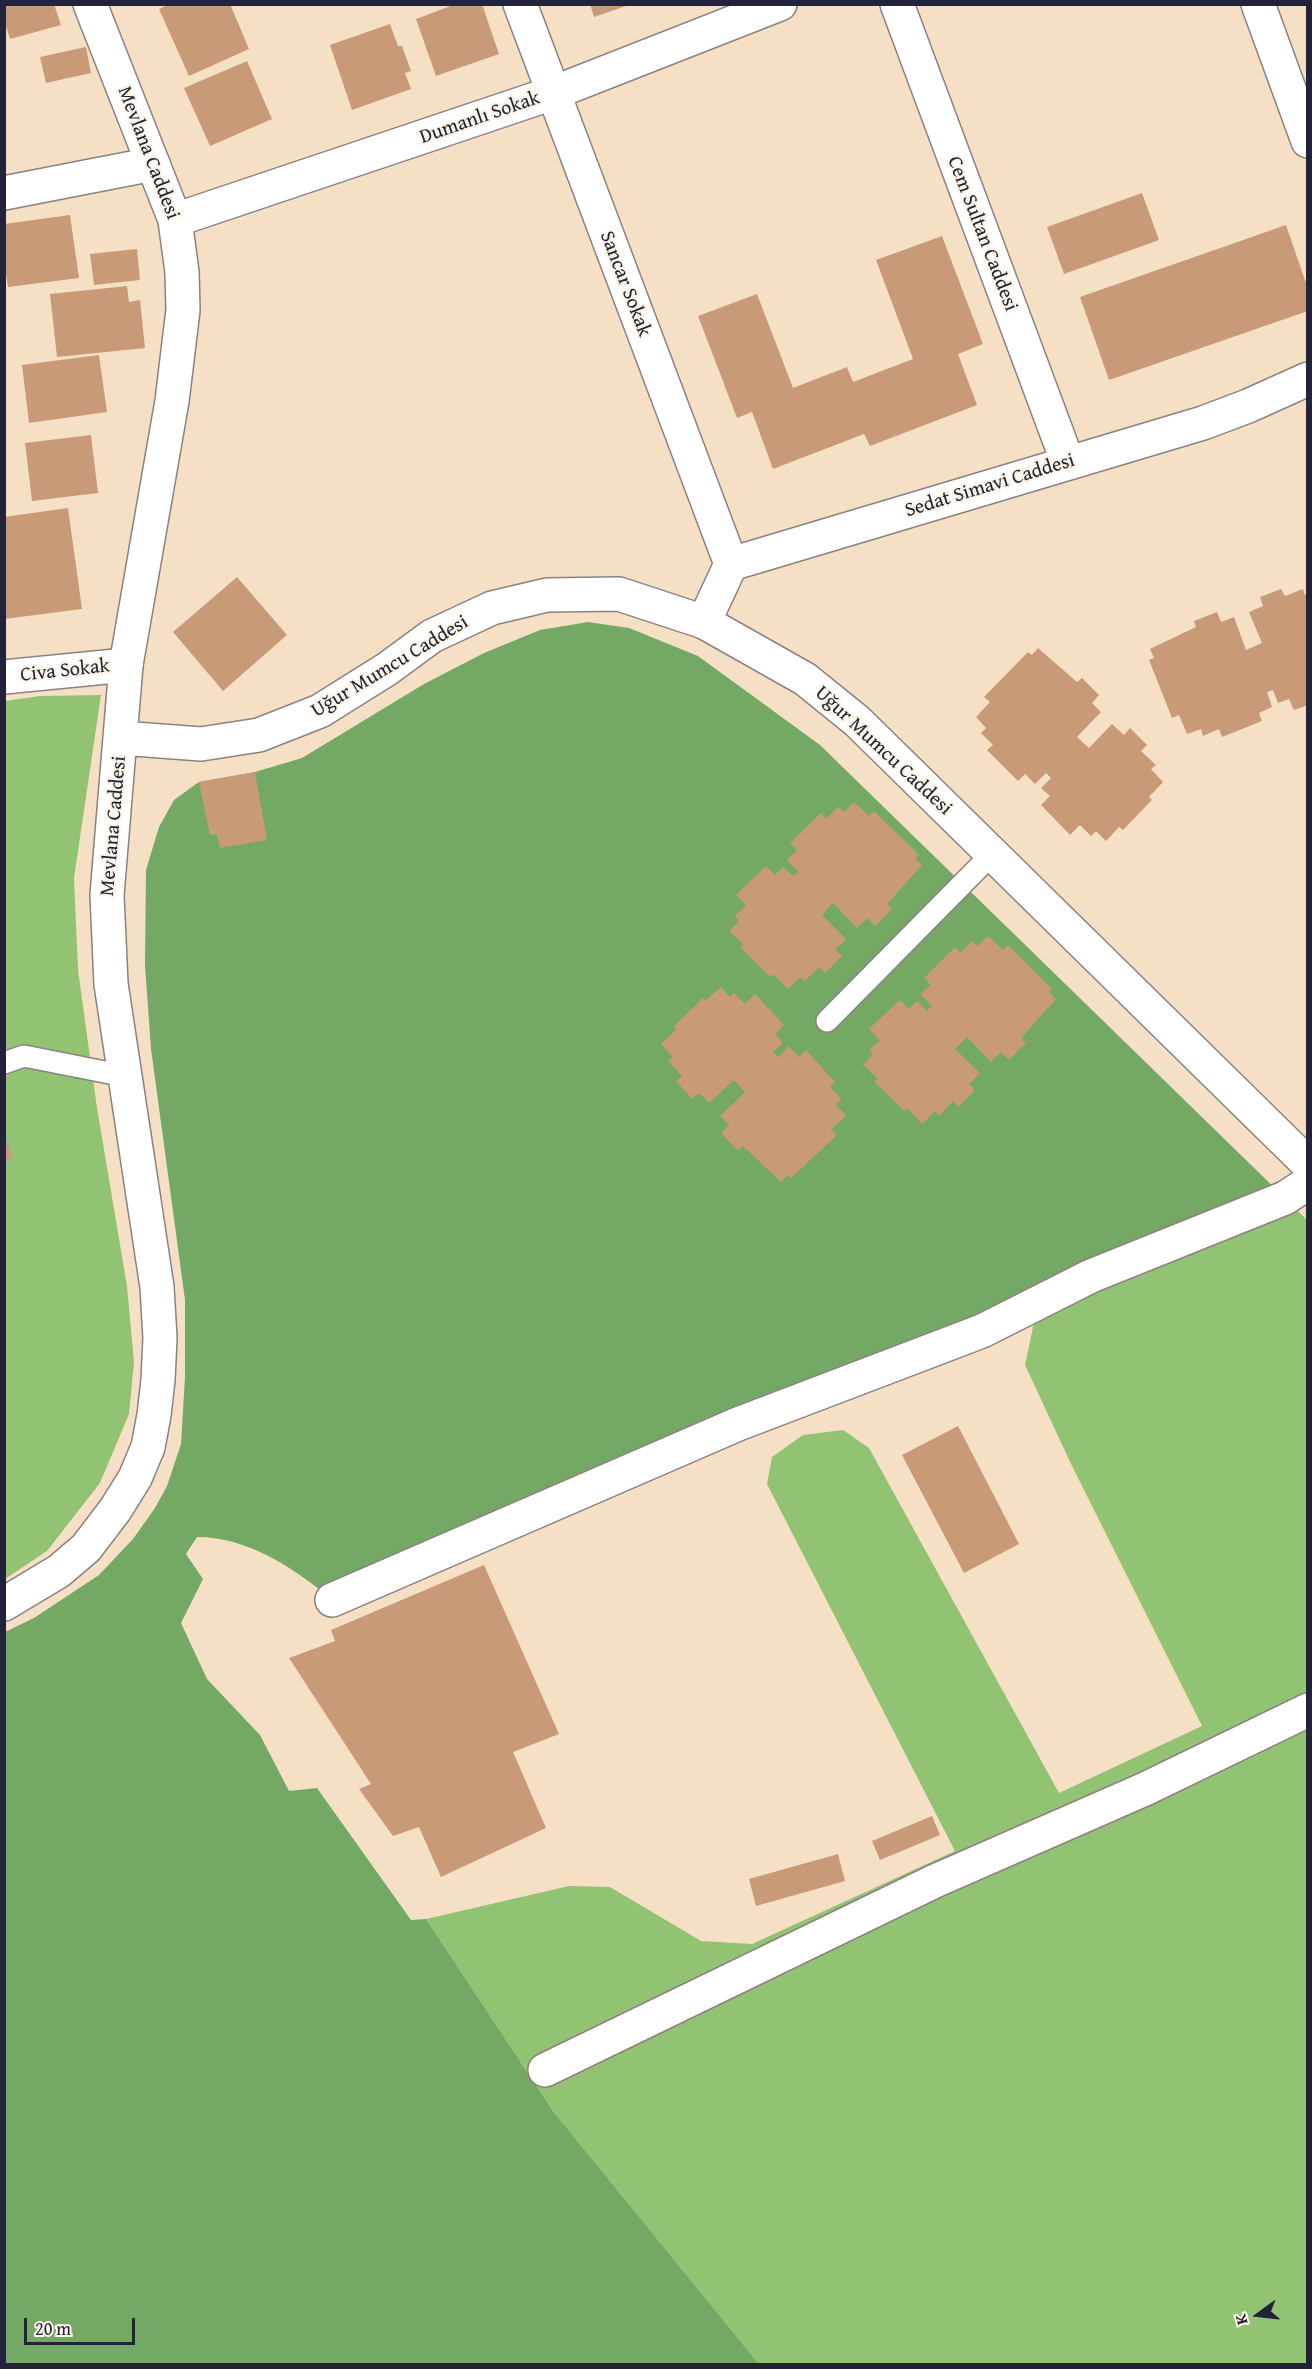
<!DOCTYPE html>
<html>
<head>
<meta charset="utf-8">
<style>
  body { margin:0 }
  #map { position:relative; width:1312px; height:2369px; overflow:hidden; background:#f5e0c6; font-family:"Gentium Book Plus",serif }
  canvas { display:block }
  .frame { position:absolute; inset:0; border:6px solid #22223b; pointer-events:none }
  .north { position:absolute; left:1228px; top:2285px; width:60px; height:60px; -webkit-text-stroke:4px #fcf5e5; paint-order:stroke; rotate:255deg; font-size:16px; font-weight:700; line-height:24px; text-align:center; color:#22223b }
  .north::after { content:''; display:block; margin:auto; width:21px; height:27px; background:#22223b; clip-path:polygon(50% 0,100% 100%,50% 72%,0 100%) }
  .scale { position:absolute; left:24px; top:2318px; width:111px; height:27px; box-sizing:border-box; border:3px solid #22223b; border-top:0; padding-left:8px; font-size:18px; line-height:21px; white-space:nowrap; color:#22223b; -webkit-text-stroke:4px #fcf5e5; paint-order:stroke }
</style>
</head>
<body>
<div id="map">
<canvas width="1312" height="2369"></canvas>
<div class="frame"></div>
<div class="north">K</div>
<div class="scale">20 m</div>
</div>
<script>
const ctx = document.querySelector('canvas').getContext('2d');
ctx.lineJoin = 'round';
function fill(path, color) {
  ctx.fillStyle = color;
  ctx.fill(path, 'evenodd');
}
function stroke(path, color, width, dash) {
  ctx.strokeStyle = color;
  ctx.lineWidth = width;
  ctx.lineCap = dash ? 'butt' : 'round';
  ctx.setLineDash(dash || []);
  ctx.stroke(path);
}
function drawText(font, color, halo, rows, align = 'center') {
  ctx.font = font + ' "Gentium Book Plus",serif';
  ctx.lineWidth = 4.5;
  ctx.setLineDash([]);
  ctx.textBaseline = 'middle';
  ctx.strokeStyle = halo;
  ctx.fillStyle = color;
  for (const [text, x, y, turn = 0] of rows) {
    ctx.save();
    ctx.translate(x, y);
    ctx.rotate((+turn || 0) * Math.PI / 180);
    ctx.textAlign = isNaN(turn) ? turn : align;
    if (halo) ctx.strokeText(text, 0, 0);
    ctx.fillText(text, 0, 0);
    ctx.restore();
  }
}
fill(new Path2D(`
  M 101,695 L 74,878 L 78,970 L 97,1108 L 127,1286 L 134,1362 L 129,1414 L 100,1483 L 47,1551 L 5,1579 L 5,701 L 40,696 Z
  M 1285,1198 L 1307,1220 L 1307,2364 L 759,2364 L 553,2111 L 426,1919 L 569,1886 L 610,1887 L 701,1941 L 752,1944 L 955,1851 L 767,1484 L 772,1457 L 803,1435 L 843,1430 L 869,1448 L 1059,1793 L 1202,1726 L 1072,1466 L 1025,1365 L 1038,1303 Z`), '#91c373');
fill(new Path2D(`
  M 588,622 L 629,628 L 698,656 L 820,745 L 1285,1198 L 332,1600 C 295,1568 247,1537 197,1537 L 186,1554 L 203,1579 L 181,1623 L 207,1679 L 260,1735 L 289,1791 L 317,1788 L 411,1920 L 426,1919 L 553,2111 L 759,2364 L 5,2364 L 5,1632 L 34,1618 L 99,1575 L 133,1539 L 155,1508 L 167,1486 L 181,1444 L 185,1377 L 185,1300 L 151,1049 L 145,965 L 146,870 L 159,827 L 174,800 L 199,782 L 255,772 L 302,758 L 424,684 L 484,653 L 540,630 Z`), '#74a965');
fill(new Path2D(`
  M 4,4 L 54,4 L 61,25 L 10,39 L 4,20 Z
  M 170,4 L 230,4 L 249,49 L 189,76 L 159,9 Z
  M 456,4 L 482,4 L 499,54 L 436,76 L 416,19 Z
  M 590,4 L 629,4 L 629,5 L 594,17 Z
  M 390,24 L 398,46 L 402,46 L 411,71 L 405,73 L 411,89 L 352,110 L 330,45 Z
  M 86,47 L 91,73 L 46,83 L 40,57 Z
  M 247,61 L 272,119 L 210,146 L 184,88 Z
  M 1142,193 L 1159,240 L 1064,274 L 1047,227 Z
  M 70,215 L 79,278 L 8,287 L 4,261 L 4,224 Z
  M 1286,225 L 1308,289 L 1308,311 L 1109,380 L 1080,297 Z
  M 942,236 L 983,344 L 958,354 L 977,405 L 870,446 L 864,434 L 773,469 L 752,412 L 737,418 L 698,316 L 757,294 L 793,388 L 847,367 L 853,382 L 913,359 L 876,260 Z
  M 137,249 L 140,280 L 94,285 L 90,254 Z
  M 127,286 L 129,302 L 140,300 L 145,348 L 57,357 L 50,294 Z
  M 99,355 L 107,412 L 29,423 L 22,365 Z
  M 91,435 L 98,493 L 32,501 L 25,443 Z
  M 68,508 L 82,609 L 4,619 L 4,517 Z
  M 237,577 L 287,635 L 223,691 L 173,632 Z
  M 1281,589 L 1285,596 L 1303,589 L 1305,595 L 1308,594 L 1308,705 L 1294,710 L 1289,699 L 1278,703 L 1273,690 L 1267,692 L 1272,707 L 1259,713 L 1262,721 L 1222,737 L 1219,729 L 1203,736 L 1201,729 L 1187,734 L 1179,715 L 1172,718 L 1149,660 L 1154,658 L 1150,649 L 1196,627 L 1194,621 L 1217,612 L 1221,622 L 1234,617 L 1246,650 L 1262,643 L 1249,612 L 1263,606 L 1260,597 Z
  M 1038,648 L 1077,682 L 1082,678 L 1099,695 L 1092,703 L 1101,712 L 1077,737 L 1089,748 L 1112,724 L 1124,735 L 1130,728 L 1147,745 L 1141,751 L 1156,765 L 1151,769 L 1163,782 L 1149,797 L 1152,800 L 1123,830 L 1119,827 L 1106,841 L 1096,831 L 1091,836 L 1080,825 L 1070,835 L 1041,805 L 1050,796 L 1041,788 L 1051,778 L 1046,773 L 1035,784 L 1025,774 L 1018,781 L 987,750 L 993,745 L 981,733 L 986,728 L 976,717 L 990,702 L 984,697 L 1028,652 L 1032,655 Z
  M 255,772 L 267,840 L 220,848 L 217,834 L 210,835 L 199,782 Z
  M 854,802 L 869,816 L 874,811 L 919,855 L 915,858 L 922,865 L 887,904 L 892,909 L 875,926 L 867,918 L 857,928 L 833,903 L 822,915 L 846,939 L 835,950 L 842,956 L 825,973 L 819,967 L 805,981 L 801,977 L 788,989 L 773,974 L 770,977 L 741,948 L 743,944 L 729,931 L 739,921 L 735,916 L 746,905 L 736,895 L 766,866 L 775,875 L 783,867 L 793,876 L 798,872 L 787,860 L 797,850 L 790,843 L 821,813 L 826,819 L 838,807 L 844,812 Z
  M 988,936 L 1003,950 L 1008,945 L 1052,989 L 1049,992 L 1056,999 L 1021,1038 L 1026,1043 L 1009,1060 L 1001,1052 L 991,1062 L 967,1037 L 955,1049 L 980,1073 L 969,1084 L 975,1090 L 959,1107 L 953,1101 L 939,1116 L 935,1111 L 922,1124 L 907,1108 L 904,1111 L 875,1082 L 877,1078 L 863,1065 L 873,1055 L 869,1050 L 880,1040 L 869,1029 L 900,1000 L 909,1009 L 917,1001 L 927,1011 L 932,1006 L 920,994 L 931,985 L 924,978 L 955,947 L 960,953 L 972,941 L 977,946 Z
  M 721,987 L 730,997 L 734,993 L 745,1004 L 755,994 L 784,1025 L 775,1034 L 783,1043 L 773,1052 L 778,1057 L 789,1046 L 799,1057 L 806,1050 L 835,1082 L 830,1087 L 841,1099 L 836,1105 L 846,1115 L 831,1130 L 837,1135 L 791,1178 L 788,1175 L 781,1182 L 743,1146 L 738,1151 L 721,1133 L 729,1125 L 720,1116 L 745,1092 L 734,1080 L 709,1103 L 699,1093 L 692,1099 L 676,1081 L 682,1076 L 668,1061 L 673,1057 L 661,1044 L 676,1030 L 673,1027 L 703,998 L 706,1000 Z
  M 4,1132 L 13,1158 L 4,1161 Z
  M 958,1426 L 1019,1544 L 964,1573 L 902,1455 Z
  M 484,1565 L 559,1734 L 513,1752 L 546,1828 L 441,1877 L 419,1827 L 393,1836 L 359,1789 L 371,1784 L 289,1658 L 335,1641 L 331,1630 Z
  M 932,1816 L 940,1835 L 880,1860 L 872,1841 Z
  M 838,1854 L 845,1881 L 756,1906 L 749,1879 Z`), '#c99a78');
const service = new Path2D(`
  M 827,1021 L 992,854
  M 4,1063 L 24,1056 L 125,1076`);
const minor = new Path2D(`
  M 520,4 L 731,564
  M 897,4 L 1068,463
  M 1258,4 L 1308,141
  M 4,193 L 153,164
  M 175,220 L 553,93 L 780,4
  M 704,622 L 731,564 L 1203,423 L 1248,406 L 1308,379
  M 4,677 L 126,665
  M 332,1600 L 738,1424 L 982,1331 L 1091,1276 L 1285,1198 L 1308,1183
  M 545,2070 L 935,1881 L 1145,1789 L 1308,1710`);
const tertiary = new Path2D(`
  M 121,738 L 201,744 L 259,735 L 320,711 L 387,669 L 432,636 L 492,608 L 547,595 L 619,594 L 704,622 L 805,679 L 857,721 L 1308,1164
  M 4,1604 L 59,1571 L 86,1548 L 115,1510 L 135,1478 L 148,1447 L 154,1415 L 158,1380 L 160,1338 L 157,1287 L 111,984 L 107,895 L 126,665 L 172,401 L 183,310 L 182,272 L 175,220 L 90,4`);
stroke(service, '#8c8180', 24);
stroke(minor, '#8c8180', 36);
stroke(tertiary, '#8c8180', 36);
stroke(service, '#fff', 21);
stroke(minor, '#fff', 33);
stroke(tertiary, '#fff', 33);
drawText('20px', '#22223b', '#fcf5e5', [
  ["Dumanlı Sokak",480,118,-19],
  ["Mevlana Caddesi",148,153,69],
  ["Cem Sultan Caddesi",982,234,69],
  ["Sancar Sokak",625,284,69],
  ["Sedat Simavi Caddesi",990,486,-17],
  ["Uğur Mumcu Caddesi",390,667,-31],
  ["Civa Sokak",65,671,-6],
  ["Uğur Mumcu Caddesi",883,751,43],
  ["Mevlana Caddesi",114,826,-85]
]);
</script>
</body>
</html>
